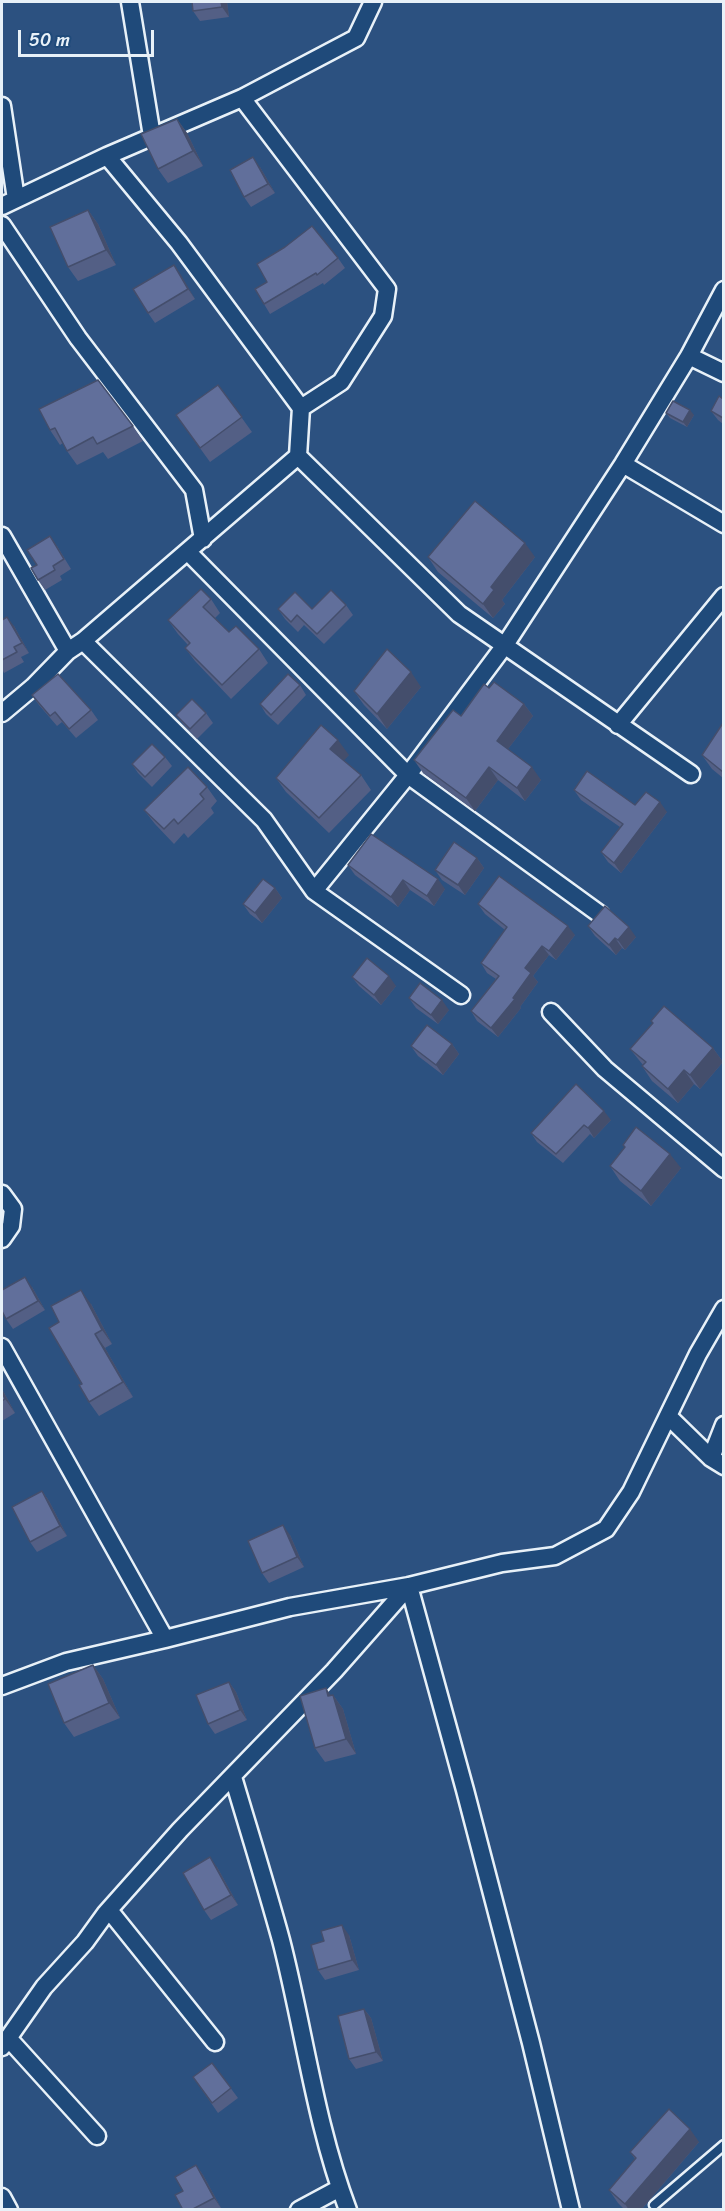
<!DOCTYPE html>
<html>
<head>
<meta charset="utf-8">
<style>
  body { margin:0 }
  #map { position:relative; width:725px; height:2211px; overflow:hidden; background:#2c5180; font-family:Sriracha,sans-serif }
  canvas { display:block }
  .frame { position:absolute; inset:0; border:3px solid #e8f1f8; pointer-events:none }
  .scale { position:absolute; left:18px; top:30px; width:136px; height:27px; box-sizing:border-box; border:3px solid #e8f1f8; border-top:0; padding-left:8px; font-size:18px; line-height:21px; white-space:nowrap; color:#e8f1f8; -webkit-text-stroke:4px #1f4a7a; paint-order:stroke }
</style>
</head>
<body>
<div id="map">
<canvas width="725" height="2211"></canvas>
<div class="frame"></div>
<div class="scale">50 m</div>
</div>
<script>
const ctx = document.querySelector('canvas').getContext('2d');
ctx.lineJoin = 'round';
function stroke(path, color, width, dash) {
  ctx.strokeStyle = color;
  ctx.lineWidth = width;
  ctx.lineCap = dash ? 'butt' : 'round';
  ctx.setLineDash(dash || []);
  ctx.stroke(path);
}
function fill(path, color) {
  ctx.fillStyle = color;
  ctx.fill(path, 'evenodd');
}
const service = new Path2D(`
  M 654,2205 L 724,2145`);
const minor = new Path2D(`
  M 130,2 L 152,136
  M 242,98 L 387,289 L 383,316 L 341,382 L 301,408
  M 2,106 L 16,199
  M 2,206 L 107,156 L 242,98 L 356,38 L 373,2
  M 2,225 L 78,338 L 194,490 L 203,539
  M 689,356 L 724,373
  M 298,456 L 459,614 L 691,774
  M 623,464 L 724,524
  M 2,536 L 68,651
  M 188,552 L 408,775 L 601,915
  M 83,641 L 264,820 L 314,891 L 461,995
  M 2,713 L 33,687 L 68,651 L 83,641 L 298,456 L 301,408 L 179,243 L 107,156
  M 618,725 L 724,596
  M 314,891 L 408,775 L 505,645 L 623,464 L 689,356 L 724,290
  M 551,1012 L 605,1069 L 724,1169
  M 2,1194 L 13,1209 L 11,1226 L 2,1239
  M 2,1347 L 165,1639 L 290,1607 L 409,1586
  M 668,1416 L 711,1458 L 724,1466
  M 711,1458 L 724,1425
  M 2,1686 L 66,1662 L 165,1639
  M 233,1777 C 249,1831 266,1885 281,1940 C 304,2029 315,2123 348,2210
  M 109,1910 L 215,2042
  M 9,2039 L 97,2136
  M 2,2047 L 44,1987 L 85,1942 L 106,1913 L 180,1830 L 334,1671 L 409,1586
  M 2,2197 L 9,2210
  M 299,2210 L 340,2188
  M 571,2210 L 531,2043 L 465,1790 L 409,1586 L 502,1563 L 555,1556 L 606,1529 L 631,1492 L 698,1354 L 724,1309`);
stroke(service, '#e8f1f8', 13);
stroke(minor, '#e8f1f8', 21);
stroke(service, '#1f4a7a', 8);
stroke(minor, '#1f4a7a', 16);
fill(new Path2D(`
  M 192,2 L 227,2 L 229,17 L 200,21 L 193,11 Z
  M 177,119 L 187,133 L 203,166 L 168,183 L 158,169 Z
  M 260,167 L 275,193 L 251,207 L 244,197 Z
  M 88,210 L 98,224 L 116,265 L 78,281 L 68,267 Z
  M 338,258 L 345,268 L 324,285 L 323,283 L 270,314 L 264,304 Z
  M 174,265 L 195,299 L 155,323 L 148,313 Z
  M 218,385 L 252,432 L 210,462 L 176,415 Z
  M 723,399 L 723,424 L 718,420 L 711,411 Z
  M 39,409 L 133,426 L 143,441 L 108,459 L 103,452 L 77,465 L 67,451 L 63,443 L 60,445 L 50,430 Z
  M 666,413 L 694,415 L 687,427 L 670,418 Z
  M 57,546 L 71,569 L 60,576 L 62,580 L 45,590 L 38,580 L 37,565 Z
  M 428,557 L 535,557 L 502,600 L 505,604 L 493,618 L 438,572 Z
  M 211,599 L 220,613 L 215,618 L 229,632 L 259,649 L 268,663 L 231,699 L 195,661 L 185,648 L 188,645 L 178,634 L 168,620 Z
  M 346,605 L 353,615 L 324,644 L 304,625 L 298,632 L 285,619 L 278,609 L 312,609 Z
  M 2,620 L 14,626 L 29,653 L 21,657 L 24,662 L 4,673 L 2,669 Z
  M 300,685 L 306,695 L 278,725 L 266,714 L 260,704 Z
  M 421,687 L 387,729 L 364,705 L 354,691 Z
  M 489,688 L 524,704 L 533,716 L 508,749 L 541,780 L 525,801 L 498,780 L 475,811 L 423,773 L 414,760 Z
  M 32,695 L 91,710 L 98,720 L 76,738 L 62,722 L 57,726 L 39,705 Z
  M 206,713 L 213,723 L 197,739 L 183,724 L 176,715 Z
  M 723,723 L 723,778 L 712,769 L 702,755 Z
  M 349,755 L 343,760 L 361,775 L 371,790 L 329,833 L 286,792 L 276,778 Z
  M 165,757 L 172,766 L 152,787 L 138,773 L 132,764 Z
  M 207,787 L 217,801 L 211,808 L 214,813 L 188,838 L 184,833 L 174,844 L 155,824 L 144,810 Z
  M 574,790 L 635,805 L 667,812 L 621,873 L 608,862 L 601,852 L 620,827 L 581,800 Z
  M 477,858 L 484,868 L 465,895 L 442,880 L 435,870 Z
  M 348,865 L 445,889 L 434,906 L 410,890 L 398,907 L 355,875 Z
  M 275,888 L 282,898 L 262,923 L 250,914 L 243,904 Z
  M 478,904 L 575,935 L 556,960 L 549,955 L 533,976 L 538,982 L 520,1007 L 521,1008 L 498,1037 L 477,1021 L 471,1011 L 496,979 L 487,973 L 481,963 L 505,930 L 485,914 Z
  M 588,926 L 636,937 L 625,950 L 622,948 L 616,955 L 595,936 Z
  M 352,977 L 396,986 L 381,1005 L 359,986 Z
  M 409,998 L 449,1010 L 438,1024 L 416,1008 Z
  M 651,1021 L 713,1048 L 723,1062 L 700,1089 L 694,1084 L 678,1103 L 652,1081 L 642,1066 L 643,1065 L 630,1049 L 653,1023 Z
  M 452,1044 L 459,1054 L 443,1075 L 418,1056 L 411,1046 Z
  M 611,1120 L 594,1138 L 590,1134 L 563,1163 L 537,1142 L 531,1133 Z
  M 623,1145 L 681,1168 L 651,1206 L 620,1181 L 610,1166 L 625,1148 Z
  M 32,1287 L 45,1310 L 13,1329 L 6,1319 Z
  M 91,1304 L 112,1344 L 105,1348 L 133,1397 L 99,1416 L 89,1402 Z
  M 2,1389 L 15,1413 L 2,1421 Z
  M 42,1491 L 49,1501 L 67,1536 L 37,1552 L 30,1542 Z
  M 290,1535 L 304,1567 L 269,1583 L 262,1573 Z
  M 93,1665 L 103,1679 L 120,1718 L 74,1737 L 64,1723 Z
  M 229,1682 L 236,1692 L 247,1720 L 215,1734 L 208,1724 Z
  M 331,1695 L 333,1695 L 343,1709 L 356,1754 L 325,1762 L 315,1748 Z
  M 217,1867 L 238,1905 L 211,1920 L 204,1910 Z
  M 349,1935 L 359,1970 L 325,1980 L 318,1970 L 324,1941 Z
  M 364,2009 L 371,2018 L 383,2061 L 356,2069 L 349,2059 Z
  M 212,2063 L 238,2098 L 218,2113 L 193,2077 Z
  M 699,2142 L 641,2210 L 625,2210 L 618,2203 L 609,2190 L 635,2159 L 630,2152 Z
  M 196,2165 L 203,2175 L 221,2208 L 217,2210 L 183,2210 L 183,2191 Z`), '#535f85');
fill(new Path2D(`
  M 221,2 L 227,2 L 229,17 L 222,7 Z
  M 177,119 L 187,133 L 203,166 L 193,151 Z
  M 253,157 L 260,167 L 275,193 L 268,184 Z
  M 88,210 L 98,224 L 116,265 L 106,250 Z
  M 174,265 L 181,275 L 195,299 L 188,289 Z
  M 690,410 L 694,415 L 687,427 L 683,422 Z
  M 525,543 L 535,557 L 502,600 L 505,604 L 493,618 L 483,604 L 491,587 Z
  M 7,617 L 14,626 L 29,653 L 22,643 Z
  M 411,672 L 421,687 L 387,729 L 377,714 Z
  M 524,704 L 533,716 L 505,753 L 497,741 Z
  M 338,740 L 349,755 L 341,764 L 330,749 Z
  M 489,767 L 498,780 L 475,811 L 466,798 Z
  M 532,767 L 541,780 L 525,801 L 517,788 Z
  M 660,802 L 667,812 L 621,873 L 614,863 Z
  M 477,858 L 484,868 L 465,895 L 458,885 Z
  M 438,879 L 445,889 L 434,906 L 427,896 Z
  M 403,880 L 410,890 L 398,907 L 391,897 Z
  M 275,888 L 282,898 L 262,923 L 255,913 Z
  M 568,926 L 575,935 L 556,960 L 549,951 Z
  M 629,927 L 636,937 L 625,950 L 618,940 Z
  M 615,938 L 622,948 L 616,955 L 609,945 Z
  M 542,946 L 549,955 L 533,976 L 538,982 L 520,1007 L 521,1008 L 498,1037 L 491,1028 L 513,998 L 525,968 Z
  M 389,976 L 396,986 L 381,1005 L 374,995 Z
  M 442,1000 L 449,1010 L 438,1024 L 431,1015 Z
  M 452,1044 L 459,1054 L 443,1075 L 436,1065 Z
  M 713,1048 L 723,1062 L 700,1089 L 690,1075 Z
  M 684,1070 L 694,1084 L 678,1103 L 668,1089 Z
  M 604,1111 L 611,1120 L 594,1138 L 588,1128 Z
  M 670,1154 L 681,1168 L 651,1206 L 641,1191 Z
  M 25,1277 L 32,1287 L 45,1310 L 38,1301 Z
  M 81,1290 L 91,1304 L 112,1344 L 102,1330 Z
  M 95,1334 L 105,1348 L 133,1397 L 123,1382 Z
  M 2,1389 L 15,1413 L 5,1399 L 2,1392 Z
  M 42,1491 L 49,1501 L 67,1536 L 60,1526 Z
  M 283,1525 L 290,1535 L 304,1567 L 297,1557 Z
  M 93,1665 L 103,1679 L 120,1718 L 109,1703 Z
  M 229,1682 L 236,1692 L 247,1720 L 240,1710 Z
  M 326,1688 L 334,1700 L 333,1695 L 343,1709 L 356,1754 L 346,1739 L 328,1696 Z
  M 210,1857 L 217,1867 L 238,1905 L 231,1895 Z
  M 342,1925 L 349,1935 L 359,1970 L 352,1960 Z
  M 364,2009 L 371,2018 L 383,2061 L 376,2052 Z
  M 690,2129 L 699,2142 L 641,2210 L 629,2210 L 625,2204 Z
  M 196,2165 L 203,2175 L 221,2208 L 214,2198 Z`), '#444e6c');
const building = new Path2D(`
  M 192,2 L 221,2 L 222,7 L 193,11 Z
  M 177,119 L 193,151 L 158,169 L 141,134 Z
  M 253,157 L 268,184 L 244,197 L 230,170 Z
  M 88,210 L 106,250 L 68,267 L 50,227 Z
  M 312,226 L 338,258 L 317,275 L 316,273 L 264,304 L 255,289 L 267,282 L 257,264 L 285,247 Z
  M 174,265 L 188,289 L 148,313 L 133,289 Z
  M 98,380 L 133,426 L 97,444 L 93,437 L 67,451 L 55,428 L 50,430 L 39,409 Z
  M 218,385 L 242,417 L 200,448 L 176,415 Z
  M 719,396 L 723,399 L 723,418 L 711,411 Z
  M 673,401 L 690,410 L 683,422 L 666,413 Z
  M 475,501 L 525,543 L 491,587 L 494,590 L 483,604 L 428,557 Z
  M 50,536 L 64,559 L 53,566 L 55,570 L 38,580 L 31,568 L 37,565 L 27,550 Z
  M 201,589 L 211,599 L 203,607 L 229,632 L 236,626 L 259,649 L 222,685 L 185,648 L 190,643 L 168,620 Z
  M 331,590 L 346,605 L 317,634 L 297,615 L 291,622 L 278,609 L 295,592 L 312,609 Z
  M 7,617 L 22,643 L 14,647 L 17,652 L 2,660 L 2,620 Z
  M 387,649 L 411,672 L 377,714 L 354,691 Z
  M 58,674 L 91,710 L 69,729 L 55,712 L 50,716 L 32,695 Z
  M 288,674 L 300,685 L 271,715 L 260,704 Z
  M 494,682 L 524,704 L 497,741 L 532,767 L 517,788 L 489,767 L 466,798 L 414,760 L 453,710 L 461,716 L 484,684 L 489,688 Z
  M 192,699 L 206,713 L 190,729 L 176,715 Z
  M 723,723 L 723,772 L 702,755 Z
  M 321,725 L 338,740 L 330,749 L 361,775 L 319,818 L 276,778 Z
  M 152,744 L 165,757 L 145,777 L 132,764 Z
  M 188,767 L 207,787 L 200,794 L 204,799 L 178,824 L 174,819 L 164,829 L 144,810 Z
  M 587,771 L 635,805 L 646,792 L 660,802 L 614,863 L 601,852 L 623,824 L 574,790 Z
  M 371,834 L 438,879 L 427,896 L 403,880 L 391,897 L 348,865 Z
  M 454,842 L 477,858 L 458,885 L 435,870 Z
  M 499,876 L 568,926 L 549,951 L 542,946 L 525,968 L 531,973 L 513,998 L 515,999 L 491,1028 L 471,1011 L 499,976 L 481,963 L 507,927 L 478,904 Z
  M 263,879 L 275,888 L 255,913 L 243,904 Z
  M 605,906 L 629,927 L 618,940 L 615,938 L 609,945 L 588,926 Z
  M 367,958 L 389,976 L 374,995 L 352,977 Z
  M 420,983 L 442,1000 L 431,1015 L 409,998 Z
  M 664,1006 L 713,1048 L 690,1075 L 684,1070 L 668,1089 L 642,1066 L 646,1062 L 630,1049 L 653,1023 L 651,1021 Z
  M 427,1025 L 452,1044 L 436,1065 L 411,1046 Z
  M 576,1084 L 604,1111 L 588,1128 L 584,1125 L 556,1154 L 531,1133 Z
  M 636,1127 L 670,1154 L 641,1191 L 610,1166 L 625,1147 L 623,1145 Z
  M 25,1277 L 38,1301 L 6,1319 L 2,1311 L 2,1290 Z
  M 81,1290 L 102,1330 L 95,1334 L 123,1382 L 89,1402 L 79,1385 L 82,1384 L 49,1328 L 59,1322 L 51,1306 Z
  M 2,1392 L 5,1399 L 2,1401 Z
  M 42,1491 L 60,1526 L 30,1542 L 12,1507 Z
  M 283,1525 L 297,1557 L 262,1573 L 248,1541 Z
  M 93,1665 L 109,1703 L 64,1723 L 48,1684 Z
  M 229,1682 L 240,1710 L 208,1724 L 196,1695 Z
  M 326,1688 L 328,1696 L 333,1695 L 346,1739 L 315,1748 L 300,1696 Z
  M 210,1857 L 231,1895 L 204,1910 L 183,1873 Z
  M 342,1925 L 352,1960 L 318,1970 L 311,1945 L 324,1941 L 321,1931 Z
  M 364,2009 L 376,2052 L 349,2059 L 338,2016 Z
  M 212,2063 L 231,2088 L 212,2103 L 193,2077 Z
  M 669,2109 L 690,2129 L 625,2204 L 609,2190 L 636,2158 L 630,2152 Z
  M 196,2165 L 214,2198 L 191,2210 L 183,2210 L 175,2195 L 183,2191 L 175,2177 Z`);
fill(building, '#616f9b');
stroke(building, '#444e6c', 1.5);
</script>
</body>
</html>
